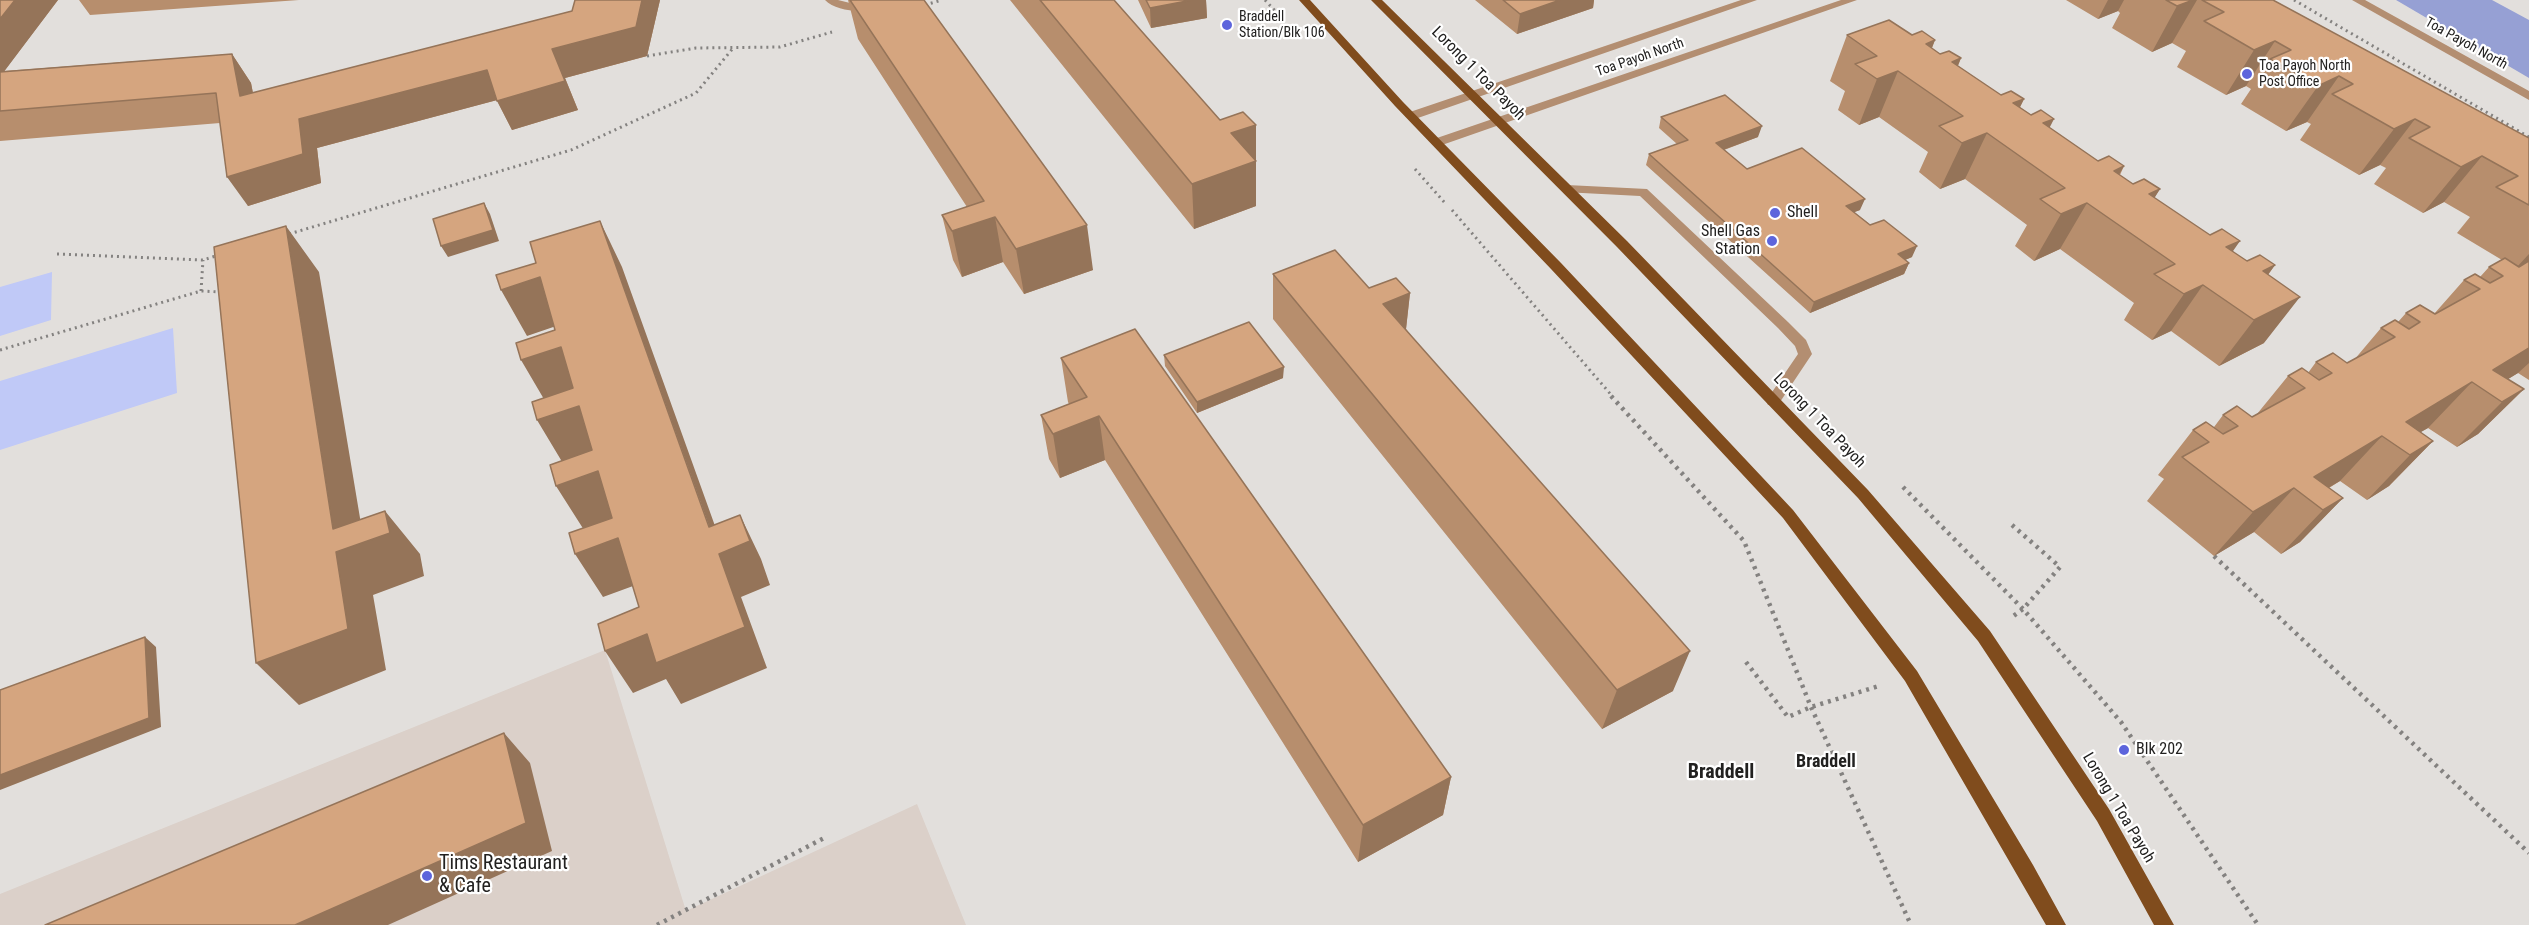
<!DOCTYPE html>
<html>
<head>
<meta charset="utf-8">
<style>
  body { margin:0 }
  canvas { display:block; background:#e2dfdc }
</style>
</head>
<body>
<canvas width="2529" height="925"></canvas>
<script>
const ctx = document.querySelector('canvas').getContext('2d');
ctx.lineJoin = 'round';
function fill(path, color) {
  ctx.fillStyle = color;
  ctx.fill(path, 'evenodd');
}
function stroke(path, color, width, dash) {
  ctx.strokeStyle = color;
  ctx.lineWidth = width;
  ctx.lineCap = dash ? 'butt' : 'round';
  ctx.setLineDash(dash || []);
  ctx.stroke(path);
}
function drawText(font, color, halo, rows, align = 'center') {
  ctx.font = font + ' "Roboto Condensed",sans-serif';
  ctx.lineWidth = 4.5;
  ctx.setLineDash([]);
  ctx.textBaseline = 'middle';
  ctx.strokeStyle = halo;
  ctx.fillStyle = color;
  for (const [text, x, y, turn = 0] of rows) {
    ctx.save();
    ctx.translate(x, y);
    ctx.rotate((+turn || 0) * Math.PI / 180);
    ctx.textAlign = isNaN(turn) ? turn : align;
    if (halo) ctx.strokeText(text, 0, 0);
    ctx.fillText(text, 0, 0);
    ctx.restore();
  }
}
fill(new Path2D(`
  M 605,650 L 686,911 L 917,804 L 966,925 L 0,925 L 0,894 Z`), '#dbd0c9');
fill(new Path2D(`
  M 52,272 L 51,320 L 0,336 L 0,287 Z
  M 173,328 L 177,393 L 0,450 L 0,381 Z`), '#c0c9f7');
fill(new Path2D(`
  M 2396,0 L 2492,0 L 2529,20 L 2529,78 Z`), '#96a0d4');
stroke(new Path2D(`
  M 1265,0 L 1277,13
  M 2294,0 L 2529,137
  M 925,5 L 942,0
  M 647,56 L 696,48 L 780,47 L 832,32
  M 1415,169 L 1445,203
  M 1452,210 L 1613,397
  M 289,234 L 571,150 L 696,93 L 734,47
  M 57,254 L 203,260 L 219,255
  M 201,291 L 203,260
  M 0,350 L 201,291 L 221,292`), '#848280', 3, [2, 4]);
stroke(new Path2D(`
  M 1611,396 L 1744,541 L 1811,707 L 1911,925
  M 1903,487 L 2023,609 L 2121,722 L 2258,925
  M 2012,525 L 2060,567 L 2023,609 L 2012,617
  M 2214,556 L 2529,853
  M 1746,662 L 1788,717 L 1811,707 L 1879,686
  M 657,925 L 826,837`), '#848280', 4.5, [3, 5]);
fill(new Path2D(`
  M 825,0 L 838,0 L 854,4 L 900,0 C 883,13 841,16 825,0 Z
  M 1741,0 L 1757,0 L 1415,119 L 1411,120 L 1405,116 L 1407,113 Z
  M 1841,0 L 1857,0 L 1442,145 L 1434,145 L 1432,142 L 1434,139 Z
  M 2352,0 L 2365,0 L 2529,91 L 2529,100 Z
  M 1567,185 L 1647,189 L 1788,322 L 1806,340 L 1812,354 L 1778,405 L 1768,405 L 1766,401 L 1798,354 L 1795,346 L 1778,328 L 1640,196 L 1563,192 L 1561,189 Z`), '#b38e71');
fill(new Path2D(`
  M 1299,0 L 1310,0 L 1403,102 L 1561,263 L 1793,510 L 1917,671 L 2033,865 L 2066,925 L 2046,925 L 1905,681 L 1783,518 L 1551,269 L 1395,106 Z
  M 1371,0 L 1382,0 L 1627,241 L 1868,490 L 1990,631 L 2109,809 L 2174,925 L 2154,925 L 2097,821 L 1978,641 L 1858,498 L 1617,247 Z`), '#804c1d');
fill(new Path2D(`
  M 0,0 L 58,0 L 4,71 L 232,54 L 251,83 L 253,93 L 572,11 L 575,0 L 660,0 L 647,56 L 565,78 L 578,110 L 512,130 L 497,100 L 317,148 L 321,183 L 248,206 L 220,123 L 0,141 Z
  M 79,0 L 299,0 L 90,15 Z
  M 848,0 L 924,0 L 1093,270 L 1024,294 L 1003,262 L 962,277 L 953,260 L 942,215 L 967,207 L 858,39 Z
  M 1010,0 L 1114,0 L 1220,120 L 1256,125 L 1256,206 L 1194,229 Z
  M 1138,0 L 1206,0 L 1207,18 L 1151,28 Z
  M 1475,0 L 1594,0 L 1593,8 L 1517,34 Z
  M 2066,0 L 2273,0 L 2529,138 L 2529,380 L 2518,373 L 2508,379 L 2524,389 L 2478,434 L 2457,447 L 2428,428 L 2420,432 L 2433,441 L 2389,486 L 2367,500 L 2340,481 L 2329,488 L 2343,498 L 2300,542 L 2281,554 L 2254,532 L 2214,556 L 2147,501 L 2164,479 L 2158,475 L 2193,430 L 2214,427 L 2223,415 L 2252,417 L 2257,414 L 2288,376 L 2308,373 L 2316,362 L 2347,363 L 2354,360 L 2381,328 L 2398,322 L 2406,313 L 2434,314 L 2464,280 L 2480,277 L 2489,267 L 2502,260 L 2457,233 L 2470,217 L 2444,202 L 2423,213 L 2374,184 L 2386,168 L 2380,165 L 2359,175 L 2300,140 L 2311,124 L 2307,122 L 2286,131 L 2241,104 L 2251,89 L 2246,86 L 2226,95 L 2177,67 L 2186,51 L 2172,43 L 2152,52 L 2112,28 L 2120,13 L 2118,11 L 2098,19 Z
  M 1847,35 L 1912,35 L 1935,40 L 1932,48 L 1940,54 L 1961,58 L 1958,66 L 2001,95 L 2024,99 L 2020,107 L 2098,161 L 2124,166 L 2120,175 L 2133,184 L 2160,189 L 2154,198 L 2247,261 L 2275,265 L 2268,275 L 2264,343 L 2219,366 L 2171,331 L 2152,340 L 2124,320 L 2134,303 L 2060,249 L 2034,261 L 2015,246 L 2027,225 L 1965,179 L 1940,189 L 1919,172 L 1928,152 L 1879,117 L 1859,125 L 1838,110 L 1845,91 L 1830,81 Z
  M 1661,117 L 1758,137 L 1724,150 L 1747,169 L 1860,210 L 1854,212 L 1912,257 L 1905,260 L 1909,263 L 1904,274 L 1810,313 L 1646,165 L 1649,154 L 1677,144 L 1659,128 Z
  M 1273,274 L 1410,293 L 1406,329 L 1673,691 L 1602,729 L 1273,319 Z
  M 1164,355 L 1283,378 L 1197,413 L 1165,366 Z
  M 1061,358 L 1451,777 L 1443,815 L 1358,862 L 1105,460 L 1060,478 L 1049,459 L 1041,415 L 1069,404 L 1068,402 Z`), '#b78e6d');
fill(new Path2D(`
  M 15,0 L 58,0 L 0,77 L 0,19 Z
  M 642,0 L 660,0 L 647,56 L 565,78 L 578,110 L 512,130 L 497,101 L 552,49 Z
  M 1192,0 L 1206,0 L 1207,18 L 1151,28 L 1150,8 Z
  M 1560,0 L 1594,0 L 1593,8 L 1517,34 L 1520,14 Z
  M 2108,0 L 2124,0 L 2118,11 L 2098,19 Z
  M 2193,0 L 2197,0 L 2172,43 L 2152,52 L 2177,6 Z
  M 1935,40 L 1917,84 L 1926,44 Z
  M 2275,41 L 2246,86 L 2226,95 L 2254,50 Z
  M 232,54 L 251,83 L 259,125 L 240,96 Z
  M 1961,58 L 1942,102 L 1952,62 Z
  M 487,70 L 501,99 L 317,148 L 321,183 L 248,206 L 227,177 L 299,119 Z
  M 1898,71 L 1879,117 L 1859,125 L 1877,79 Z
  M 2339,76 L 2307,122 L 2286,131 L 2318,86 Z
  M 2024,99 L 2002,143 L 2013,103 Z
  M 2054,119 L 2031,164 L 2043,123 Z
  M 2415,119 L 2380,165 L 2359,175 L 2394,129 Z
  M 1256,125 L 1256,206 L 1194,229 L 1192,184 L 1231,133 Z
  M 1762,126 L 1758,137 L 1712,154 L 1716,143 Z
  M 1987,133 L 1965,179 L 1940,189 L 1962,143 Z
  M 2482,156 L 2444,202 L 2423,213 L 2461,167 Z
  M 2124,166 L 2098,211 L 2114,171 Z
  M 2160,189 L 2132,234 L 2149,194 Z
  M 1865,199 L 1860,210 L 1842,217 L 1846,206 Z
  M 484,203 L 490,214 L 499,241 L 448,257 L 441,246 Z
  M 2087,203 L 2060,249 L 2034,261 L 2061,214 Z
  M 995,217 L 1003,262 L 962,277 L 952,231 Z
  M 600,221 L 622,267 L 724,551 L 740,515 L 761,559 L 770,585 L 741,597 L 767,668 L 681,704 L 666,679 L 633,693 L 605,651 L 719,554 Z
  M 1087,225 L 1093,270 L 1024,294 L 1016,249 Z
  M 286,226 L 319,272 L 364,542 L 385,511 L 420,554 L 424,576 L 373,595 L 386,670 L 299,705 L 256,663 L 333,529 Z
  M 2240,241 L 2208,287 L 2203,285 L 2171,331 L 2152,340 L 2184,294 L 2226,247 Z
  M 1917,246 L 1912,257 L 1893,265 L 1898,254 Z
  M 2529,254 L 2529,261 L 2516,268 Z
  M 1909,263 L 1904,274 L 1810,313 L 1814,302 Z
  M 2275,265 L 2241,311 L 2263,271 Z
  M 540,277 L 565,323 L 527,336 L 501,290 Z
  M 1410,293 L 1405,338 L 1383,304 Z
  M 2300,297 L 2264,343 L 2219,366 L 2254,320 Z
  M 561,347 L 586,393 L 548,406 L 521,360 Z
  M 2529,348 L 2529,363 L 2518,373 L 2487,392 L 2493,370 Z
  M 1284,367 L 1283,378 L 1197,413 L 1197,402 Z
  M 2472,382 L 2428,428 L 2397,446 L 2406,422 Z
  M 2524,389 L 2478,434 L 2457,447 L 2502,402 Z
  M 579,406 L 604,451 L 564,465 L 537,420 Z
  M 1099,416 L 1105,460 L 1060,478 L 1053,434 Z
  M 2382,436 L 2340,481 L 2309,499 L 2314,477 Z
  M 2433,441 L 2389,486 L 2367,500 L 2410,455 Z
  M 598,471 L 623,516 L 584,530 L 556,486 Z
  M 2294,488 L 2254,532 L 2214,556 L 2253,512 Z
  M 2343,498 L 2300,542 L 2281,554 L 2323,510 Z
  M 618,538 L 644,582 L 603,597 L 575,554 Z
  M 145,637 L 156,647 L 161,727 L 0,790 L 0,775 Z
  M 1690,651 L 1673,691 L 1602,729 L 1617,690 Z
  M 504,733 L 530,763 L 552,851 L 388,925 L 295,925 Z
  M 1451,777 L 1443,815 L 1358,862 L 1363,825 Z`), '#957459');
const building = new Path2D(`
  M 0,0 L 15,0 L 0,19 Z
  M 575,0 L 642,0 L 636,27 L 552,49 L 565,81 L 497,101 L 487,70 L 299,119 L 303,154 L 227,177 L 216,93 L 0,111 L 0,72 L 232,54 L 240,96 L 572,11 Z
  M 850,0 L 924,0 L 1087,225 L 1016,249 L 995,217 L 952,231 L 942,215 L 984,201 Z
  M 1040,0 L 1114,0 L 1220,120 L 1243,112 L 1256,125 L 1231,133 L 1256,161 L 1192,184 Z
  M 1146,0 L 1192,0 L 1150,8 Z
  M 1503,0 L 1560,0 L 1520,14 Z
  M 2166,0 L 2193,0 L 2177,6 Z
  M 2202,0 L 2273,0 L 2529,138 L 2529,205 L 2496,187 L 2518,176 L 2482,156 L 2461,167 L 2409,138 L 2430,127 L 2415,119 L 2394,129 L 2332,94 L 2353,84 L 2339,76 L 2318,86 L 2270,59 L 2291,50 L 2275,41 L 2254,50 L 2204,21 L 2224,12 Z
  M 1889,20 L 1912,35 L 1922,31 L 1935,40 L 1926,44 L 1940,54 L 1949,51 L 1961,58 L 1952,62 L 2001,95 L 2011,91 L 2024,99 L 2013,103 L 2031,115 L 2041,110 L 2054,119 L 2043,123 L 2098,161 L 2109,156 L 2124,166 L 2114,171 L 2133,184 L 2144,179 L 2160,189 L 2149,194 L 2210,235 L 2222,229 L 2240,241 L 2226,247 L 2247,261 L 2260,255 L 2275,265 L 2263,271 L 2300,297 L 2254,320 L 2203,285 L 2184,294 L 2154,274 L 2175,264 L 2087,203 L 2061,214 L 2040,199 L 2065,188 L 1987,133 L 1962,143 L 1939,126 L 1963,116 L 1898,71 L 1877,79 L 1855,64 L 1877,56 L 1847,35 Z
  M 1725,95 L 1762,126 L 1716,143 L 1747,169 L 1802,148 L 1865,199 L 1846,206 L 1870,225 L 1884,220 L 1917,246 L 1898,254 L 1909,263 L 1814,302 L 1649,154 L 1688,140 L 1661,117 Z
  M 484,203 L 493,230 L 441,246 L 433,219 Z
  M 600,221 L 709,527 L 740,515 L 750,541 L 719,554 L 745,627 L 656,663 L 647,634 L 605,651 L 598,624 L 639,607 L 618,538 L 575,554 L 569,533 L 612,518 L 598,471 L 556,486 L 550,465 L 592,450 L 579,406 L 537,420 L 532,402 L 573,388 L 561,347 L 521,360 L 516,343 L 555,330 L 540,277 L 501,290 L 496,275 L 536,263 L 530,242 Z
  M 286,226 L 333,529 L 385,511 L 390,533 L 336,552 L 348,629 L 256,663 L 214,247 Z
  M 1335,250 L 1369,288 L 1396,278 L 1410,293 L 1383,304 L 1690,651 L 1617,690 L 1273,274 Z
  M 2505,258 L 2519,267 L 2529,261 L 2529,348 L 2493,370 L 2524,389 L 2502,402 L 2472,382 L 2406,422 L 2433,441 L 2410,455 L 2382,436 L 2314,477 L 2343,498 L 2323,510 L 2294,488 L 2253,512 L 2182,457 L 2209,442 L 2193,430 L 2206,422 L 2223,434 L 2238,426 L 2223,415 L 2237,406 L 2252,417 L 2305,388 L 2288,376 L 2302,368 L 2319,380 L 2332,373 L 2316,362 L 2333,353 L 2347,363 L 2395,337 L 2381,328 L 2395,320 L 2409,329 L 2420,322 L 2406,313 L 2420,305 L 2435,314 L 2480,289 L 2464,280 L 2475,274 L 2490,283 L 2503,276 L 2489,267 Z
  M 1249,322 L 1284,367 L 1197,402 L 1164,355 Z
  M 1135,329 L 1451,777 L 1363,825 L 1099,416 L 1053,434 L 1041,415 L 1087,397 L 1061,358 Z
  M 145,637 L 149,718 L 0,775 L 0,690 Z
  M 504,733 L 526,823 L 295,925 L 45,925 Z`);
fill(building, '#d5a57f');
stroke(building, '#957459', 1.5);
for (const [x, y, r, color] of [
  [1227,25,6,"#5d65dc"],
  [2247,74,6,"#5d65dc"],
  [1775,213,6,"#5d65dc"],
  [1772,241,6,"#5d65dc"],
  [2124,750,6,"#5d65dc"],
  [427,876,6,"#5d65dc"]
]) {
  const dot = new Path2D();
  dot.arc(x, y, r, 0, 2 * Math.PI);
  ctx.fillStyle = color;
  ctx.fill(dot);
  stroke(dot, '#fff', 2);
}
drawText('14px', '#222120', '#fff', [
  ["Braddell",1239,17],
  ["Station/Blk 106",1239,33],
  ["Toa Payoh North",2259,66],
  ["Post Office",2259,82]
], 'left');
drawText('14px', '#222120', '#fff', [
  ["Toa Payoh North",2466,44,29],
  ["Toa Payoh North",1640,58,-19]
]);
drawText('16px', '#222120', '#fff', [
  ["Lorong 1 Toa Payoh",1478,74,45],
  ["Lorong 1 Toa Payoh",1819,421,46],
  ["Lorong 1 Toa Payoh",2118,808,59]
]);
drawText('16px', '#222120', '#fff', [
  ["Shell",1787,213],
  ["Shell Gas",1760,232,"right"],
  ["Station",1760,250,"right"],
  ["Blk 202",2136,750]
], 'left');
drawText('bold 18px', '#222120', '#fff', [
  ["Braddell",1826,762]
]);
drawText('bold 20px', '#222120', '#fff', [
  ["Braddell",1721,773]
]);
drawText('20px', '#222120', '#fff', [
  ["Tims Restaurant",439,864],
  ["& Cafe",439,887]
], 'left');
</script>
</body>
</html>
